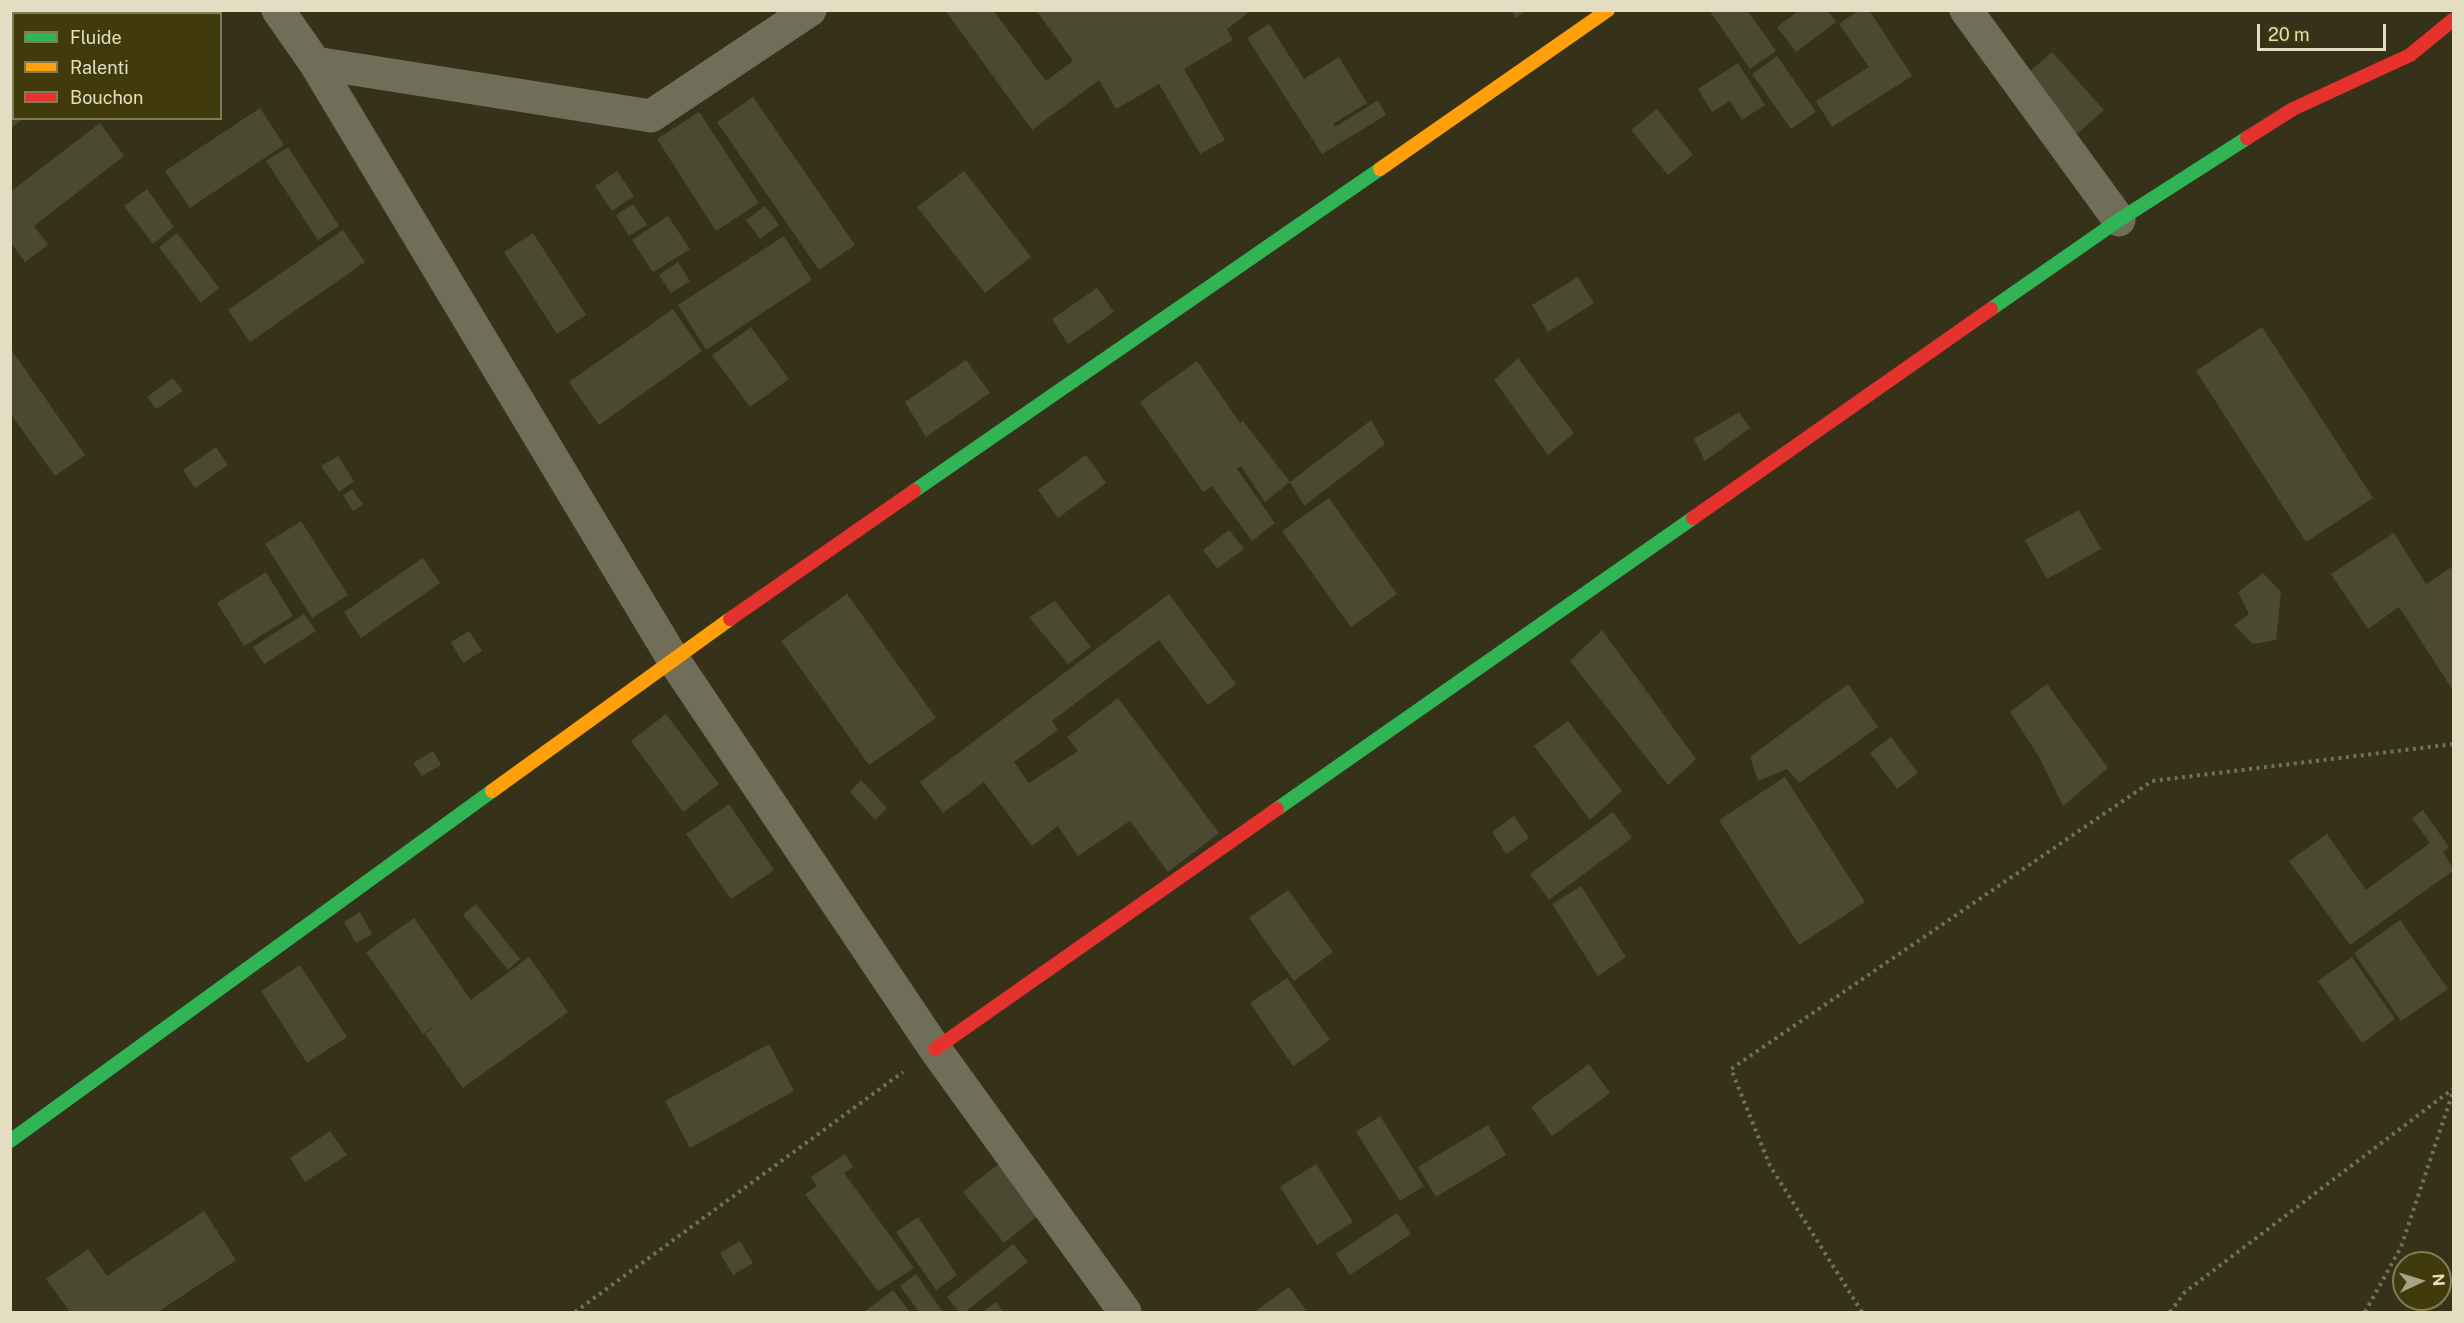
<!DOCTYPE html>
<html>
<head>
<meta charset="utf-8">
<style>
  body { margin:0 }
  #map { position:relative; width:2464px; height:1323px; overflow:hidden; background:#353219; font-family:"Public Sans",sans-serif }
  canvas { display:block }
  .frame { position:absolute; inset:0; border:12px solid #e3dec1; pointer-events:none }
  .legend { position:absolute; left:12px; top:12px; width:210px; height:108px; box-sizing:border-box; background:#413a0d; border:2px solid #827c55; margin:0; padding:8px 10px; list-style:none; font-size:18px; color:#e3dec1 }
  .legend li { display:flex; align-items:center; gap:12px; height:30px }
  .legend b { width:30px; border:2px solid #827c55 }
  .north { position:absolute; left:2392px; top:1251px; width:60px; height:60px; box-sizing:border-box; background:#413a0d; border:2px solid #827c55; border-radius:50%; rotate:86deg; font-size:16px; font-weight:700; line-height:24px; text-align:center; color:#e3dec1 }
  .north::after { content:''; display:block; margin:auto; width:21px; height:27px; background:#a6a286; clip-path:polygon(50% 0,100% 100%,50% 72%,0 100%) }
  .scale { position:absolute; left:2257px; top:24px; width:129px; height:27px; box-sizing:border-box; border:3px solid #e3dec1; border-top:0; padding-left:8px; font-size:18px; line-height:21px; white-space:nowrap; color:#e3dec1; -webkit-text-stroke:4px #413a0d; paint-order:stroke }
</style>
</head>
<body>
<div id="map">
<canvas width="2464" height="1323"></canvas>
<div class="frame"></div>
<ul class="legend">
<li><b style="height:8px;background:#30b455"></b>Fluide</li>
<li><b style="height:8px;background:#ff9f0a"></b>Ralenti</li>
<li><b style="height:8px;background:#e5322d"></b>Bouchon</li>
</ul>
<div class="north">N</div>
<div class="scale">20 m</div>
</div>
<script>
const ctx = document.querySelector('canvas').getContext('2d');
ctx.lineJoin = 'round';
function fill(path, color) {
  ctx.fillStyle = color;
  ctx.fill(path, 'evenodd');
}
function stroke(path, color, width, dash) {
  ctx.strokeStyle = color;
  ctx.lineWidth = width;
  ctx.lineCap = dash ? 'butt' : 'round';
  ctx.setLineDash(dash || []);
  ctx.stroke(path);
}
fill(new Path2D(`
  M 45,10 L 140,10 L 142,14 L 40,14 Z
  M 945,10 L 993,10 L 1046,81 L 1073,61 L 1036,10 L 1252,10 L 1227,29 L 1233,40 L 1184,69 L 1225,140 L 1200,154 L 1159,84 L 1116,109 L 1099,80 L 1032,130 Z
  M 1511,10 L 1526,10 L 1516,18 Z
  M 1709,10 L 1747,10 L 1776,51 L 1750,69 Z
  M 1800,10 L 1827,10 L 1836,22 L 1796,52 L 1777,27 Z
  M 1859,10 L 1869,10 L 1912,76 L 1832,127 L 1816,101 L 1869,67 L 1839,24 Z
  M 1269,24 L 1304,79 L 1339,57 L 1367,103 L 1333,124 L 1335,127 L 1378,100 L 1386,115 L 1322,154 L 1247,38 Z
  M 14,33 L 14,118 L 24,118 L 10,129 L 10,35 Z
  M 2052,52 L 2104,110 L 2067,143 L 2015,84 Z
  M 1777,56 L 1816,112 L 1791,129 L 1752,74 Z
  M 1738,63 L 1765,105 L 1742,120 L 1730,101 L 1712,112 L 1698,89 Z
  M 753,97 L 855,245 L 819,270 L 717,122 Z
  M 260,108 L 284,145 L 190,208 L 165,171 Z
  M 1657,109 L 1693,155 L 1668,175 L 1631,130 Z
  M 699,112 L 759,203 L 716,231 L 657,139 Z
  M 100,123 L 124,156 L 34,226 L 48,245 L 25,262 L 10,242 L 10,192 Z
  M 288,147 L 339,226 L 318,240 L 266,161 Z
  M 617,171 L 634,196 L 612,211 L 595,186 Z
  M 964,171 L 1031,257 L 985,293 L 917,207 Z
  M 147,189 L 174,227 L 153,244 L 124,206 Z
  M 633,204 L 647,225 L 629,236 L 616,215 Z
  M 765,206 L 779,225 L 760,239 L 746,220 Z
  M 668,216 L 690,249 L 653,272 L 632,240 Z
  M 343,230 L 365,262 L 250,342 L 228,310 Z
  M 177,233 L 219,288 L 201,303 L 159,247 Z
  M 533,233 L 586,315 L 557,334 L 504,252 Z
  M 784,236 L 812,280 L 706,350 L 678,305 Z
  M 678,262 L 690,281 L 671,293 L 659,275 Z
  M 1578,277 L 1594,303 L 1548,332 L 1532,305 Z
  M 1097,288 L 1114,312 L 1068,344 L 1052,319 Z
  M 673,309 L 702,351 L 599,425 L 569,382 Z
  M 751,327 L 789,379 L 750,407 L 712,355 Z
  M 2262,327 L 2373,498 L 2306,542 L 2196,371 Z
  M 10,348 L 85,455 L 55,476 L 10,413 Z
  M 1518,358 L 1574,433 L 1548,455 L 1494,380 Z
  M 966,360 L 990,393 L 926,437 L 905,402 Z
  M 1197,361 L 1240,423 L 1243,421 L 1290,482 L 1265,502 L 1241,466 L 1237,469 L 1275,523 L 1252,541 L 1212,486 L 1203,492 L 1140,402 Z
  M 173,378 L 183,391 L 156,409 L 147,397 Z
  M 1739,412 L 1750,428 L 1705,461 L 1694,439 Z
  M 1371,420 L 1385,444 L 1304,506 L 1290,482 Z
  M 216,447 L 228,465 L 195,488 L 183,470 Z
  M 1086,455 L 1106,483 L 1058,518 L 1038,490 Z
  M 338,456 L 354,481 L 339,492 L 321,466 Z
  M 352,489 L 363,504 L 353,511 L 343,495 Z
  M 1329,498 L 1397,594 L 1351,627 L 1282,531 Z
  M 2079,510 L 2101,549 L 2047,579 L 2025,540 Z
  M 301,521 L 348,595 L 312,618 L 265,544 Z
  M 1229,530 L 1244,549 L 1217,569 L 1203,550 Z
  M 2394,533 L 2426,584 L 2452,567 L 2454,569 L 2454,692 L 2399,607 L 2368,629 L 2331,574 Z
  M 423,558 L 440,583 L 361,638 L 344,612 Z
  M 266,572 L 293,616 L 244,646 L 217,603 Z
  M 2263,573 L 2281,592 L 2276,640 L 2253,644 L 2234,625 L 2249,614 L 2238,592 Z
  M 847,594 L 936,718 L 869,765 L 781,641 Z
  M 1169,594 L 1236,684 L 1208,705 L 1159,640 L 1052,721 L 1058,730 L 1014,762 L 1029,783 L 1078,751 L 1067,737 L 1118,698 L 1219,833 L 1168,872 L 1130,821 L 1078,856 L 1058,826 L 1032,846 L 984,782 L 943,813 L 920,782 Z
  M 1055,601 L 1091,647 L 1068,664 L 1029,617 Z
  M 304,614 L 316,631 L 264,664 L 253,647 Z
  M 1602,630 L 1696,759 L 1668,785 L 1570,661 Z
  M 469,631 L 482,651 L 463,663 L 451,642 Z
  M 1848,684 L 1878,727 L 1799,783 L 1787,769 L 1758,781 L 1750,757 Z
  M 2047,684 L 2108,768 L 2063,806 L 2039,757 L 2010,712 Z
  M 666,714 L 719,784 L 683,812 L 631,741 Z
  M 1568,721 L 1622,791 L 1590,820 L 1534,746 Z
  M 1891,737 L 1918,773 L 1897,789 L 1870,753 Z
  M 433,751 L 441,765 L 422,776 L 413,763 Z
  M 1785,777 L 1865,902 L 1799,945 L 1719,820 Z
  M 861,780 L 887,808 L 875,820 L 850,792 Z
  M 729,804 L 774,870 L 731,899 L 686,834 Z
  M 2423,810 L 2449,847 L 2443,852 L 2454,870 L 2350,945 L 2289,861 L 2327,834 L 2366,890 L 2430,843 L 2412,818 Z
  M 1613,812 L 1632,838 L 1549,900 L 1530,874 Z
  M 1514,816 L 1529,838 L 1506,854 L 1492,832 Z
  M 1581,886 L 1626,957 L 1598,976 L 1552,904 Z
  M 1288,890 L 1333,952 L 1294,981 L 1249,918 Z
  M 476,904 L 520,959 L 508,970 L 463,915 Z
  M 360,912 L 372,934 L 356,943 L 344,922 Z
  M 414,918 L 471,1000 L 529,957 L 568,1012 L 463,1088 L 425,1034 L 439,1023 L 423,1034 L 366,952 Z
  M 2400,920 L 2448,989 L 2401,1021 L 2354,953 Z
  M 2352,957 L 2395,1019 L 2362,1043 L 2318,981 Z
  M 300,965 L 347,1037 L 307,1063 L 261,991 Z
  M 1287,978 L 1330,1040 L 1293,1066 L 1250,1003 Z
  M 769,1044 L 794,1091 L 690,1148 L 665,1101 Z
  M 1589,1064 L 1610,1093 L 1552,1136 L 1531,1107 Z
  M 1380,1116 L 1424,1186 L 1400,1201 L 1356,1132 Z
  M 1488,1125 L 1506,1155 L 1436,1197 L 1418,1167 Z
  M 330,1131 L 347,1155 L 305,1182 L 290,1158 Z
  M 845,1154 L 853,1167 L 844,1173 L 914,1268 L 878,1291 L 805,1194 L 817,1186 L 811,1177 Z
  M 1000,1163 L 1040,1214 L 1004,1243 L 963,1192 Z
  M 1316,1164 L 1353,1222 L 1317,1245 L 1280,1187 Z
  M 204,1211 L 236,1260 L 158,1312 L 70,1312 L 46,1279 L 88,1249 L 107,1276 Z
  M 1397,1213 L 1411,1234 L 1350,1275 L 1336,1254 Z
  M 918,1217 L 957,1275 L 936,1290 L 896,1232 Z
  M 740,1241 L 753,1263 L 733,1275 L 720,1253 Z
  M 1013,1244 L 1028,1262 L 965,1312 L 959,1312 L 947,1297 Z
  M 916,1274 L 943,1312 L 919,1312 L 900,1286 Z
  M 1289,1287 L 1306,1310 L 1302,1312 L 1254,1312 Z
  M 893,1290 L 910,1312 L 864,1312 Z
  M 996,1302 L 1003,1312 L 982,1312 Z`), '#4c4932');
stroke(new Path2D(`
  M 575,1312 L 903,1072
  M 1862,1312 L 1770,1166 L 1731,1069 L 2152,781 L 2454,744
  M 2170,1312 L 2185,1292 L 2454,1088
  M 2365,1312 L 2401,1247 L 2454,1089`), '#72705e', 4, [3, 4.5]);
stroke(new Path2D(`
  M 278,10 L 315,63 L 673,659 L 935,1049 L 1125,1312
  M 1966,10 L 2119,220
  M 315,63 L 651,116 L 810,10`), '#706d58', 33);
stroke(new Path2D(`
  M 1991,309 L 2119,220 L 2247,138
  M 914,491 L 1380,169
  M 1277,809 L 1693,518
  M 10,1141 L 492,791`), '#30b455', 14);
stroke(new Path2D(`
  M 1380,169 L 1608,10
  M 492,791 L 730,619`), '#ff9f0a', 14);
stroke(new Path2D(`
  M 2247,138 L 2293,109 L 2410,55 L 2454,19
  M 1693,518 L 1991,309
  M 730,619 L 914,491
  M 935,1049 L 1277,809`), '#e5322d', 14);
</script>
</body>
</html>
